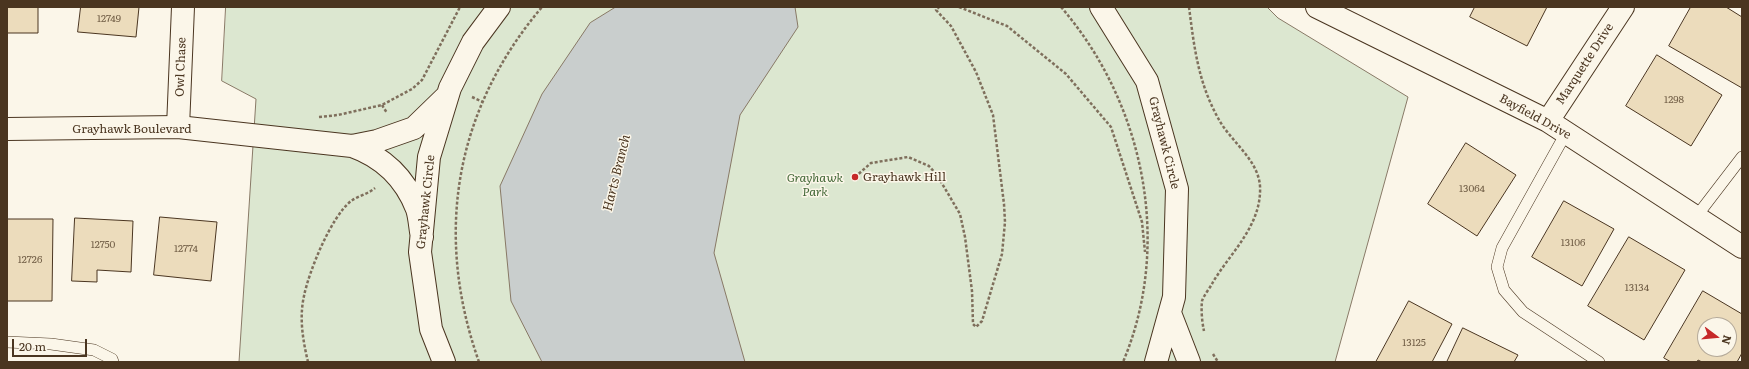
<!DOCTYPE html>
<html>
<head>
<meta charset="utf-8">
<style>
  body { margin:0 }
  #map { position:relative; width:1749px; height:369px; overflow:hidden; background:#fbf6e9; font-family:Literata,serif }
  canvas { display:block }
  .frame { position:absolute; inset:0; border:8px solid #4a3520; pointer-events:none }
  .north { position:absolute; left:1697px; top:317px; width:40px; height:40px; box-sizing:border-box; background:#fbf6e9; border:1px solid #b4a999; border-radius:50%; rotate:106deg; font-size:11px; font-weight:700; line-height:16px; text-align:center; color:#4a3520 }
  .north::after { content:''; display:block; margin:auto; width:14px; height:18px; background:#c62828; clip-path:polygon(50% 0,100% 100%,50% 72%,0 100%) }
  .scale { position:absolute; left:12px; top:339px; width:75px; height:18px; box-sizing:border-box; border:2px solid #4a3520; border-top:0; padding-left:5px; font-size:12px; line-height:14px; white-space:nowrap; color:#4a3520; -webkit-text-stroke:3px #fbf6e9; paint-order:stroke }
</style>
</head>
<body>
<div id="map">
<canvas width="1749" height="369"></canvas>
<div class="frame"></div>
<div class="north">N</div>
<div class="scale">20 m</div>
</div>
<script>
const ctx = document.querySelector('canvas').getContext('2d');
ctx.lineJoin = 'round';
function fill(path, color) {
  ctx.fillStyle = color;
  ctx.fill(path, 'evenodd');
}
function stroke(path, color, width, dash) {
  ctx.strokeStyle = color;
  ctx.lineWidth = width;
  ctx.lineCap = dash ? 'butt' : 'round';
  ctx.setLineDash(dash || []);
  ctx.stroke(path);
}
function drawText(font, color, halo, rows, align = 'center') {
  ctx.font = font + ' Literata,serif';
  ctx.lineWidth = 3;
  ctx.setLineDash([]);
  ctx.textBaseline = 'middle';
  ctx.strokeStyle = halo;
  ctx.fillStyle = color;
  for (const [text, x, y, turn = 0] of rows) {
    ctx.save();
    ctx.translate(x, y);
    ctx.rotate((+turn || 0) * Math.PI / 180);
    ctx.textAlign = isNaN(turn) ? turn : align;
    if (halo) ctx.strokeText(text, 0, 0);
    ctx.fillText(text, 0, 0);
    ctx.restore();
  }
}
const green = new Path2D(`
  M 226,7 L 1267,7 L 1278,18 L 1408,97 L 1335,362 L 239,362 L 256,99 L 222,81 Z`);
fill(green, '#dce7d0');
stroke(green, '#887966', 1);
const water = new Path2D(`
  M 616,7 L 795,7 L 798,27 L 740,115 L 714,253 L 745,362 L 542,362 L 511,301 L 500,186 L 542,94 L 590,23 Z`);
fill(water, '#c9cecd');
stroke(water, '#887966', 1);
const building = new Path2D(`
  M 7,7 L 38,7 L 38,33 L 7,33 Z
  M 81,7 L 139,7 L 136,37 L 78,32 Z
  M 1475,7 L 1547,7 L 1527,46 L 1470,17 Z
  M 1691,7 L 1726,7 L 1742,17 L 1742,88 L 1669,46 Z
  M 1657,55 L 1722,95 L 1691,146 L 1626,106 Z
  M 1466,143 L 1516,175 L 1477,236 L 1428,204 Z
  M 1564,201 L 1614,229 L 1582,286 L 1532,257 Z
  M 160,217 L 217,222 L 211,281 L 154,275 Z
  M 75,218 L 133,221 L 131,272 L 97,270 L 97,282 L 72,281 Z
  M 7,219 L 53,219 L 52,301 L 7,301 Z
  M 1629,237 L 1685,270 L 1644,340 L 1588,306 Z
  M 1703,291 L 1742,314 L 1742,353 L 1737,362 L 1702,362 L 1698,360 L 1697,362 L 1671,362 L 1664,358 ZM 1705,325 L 1729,325 L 1729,349 L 1705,349 Z
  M 1409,301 L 1452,324 L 1432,362 L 1376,362 Z
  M 1463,328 L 1518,355 L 1514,362 L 1447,362 Z`);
fill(building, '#ecdcbc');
stroke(building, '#4a3520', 1);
const service = new Path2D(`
  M 1566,133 L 1502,248 L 1497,267 L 1504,290 L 1523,312 L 1599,362
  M 1696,217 L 1742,157
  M 7,342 L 51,344 L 94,350 L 112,359 L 113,362`);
const minor = new Path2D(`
  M 1317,7 L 1548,121 L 1742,247
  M 1548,121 L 1623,7
  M 178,127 L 183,7`);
const tertiary = new Path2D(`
  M 1101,7 L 1147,81 L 1177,189 L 1174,297 L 1156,362
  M 7,129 L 178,127 L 352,146 C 383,157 405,178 417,209 C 420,218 420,229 422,237
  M 352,146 L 377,141 L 414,128 L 447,96
  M 1170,313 L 1189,362
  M 444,362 L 431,329 L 420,252 L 429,157 L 450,88 L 473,42 L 499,7`);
stroke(service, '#4a3520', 12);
stroke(minor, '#4a3520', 24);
stroke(tertiary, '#4a3520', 24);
stroke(new Path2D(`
  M 959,7 L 1007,26 L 1066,74 L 1111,127 L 1142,222 L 1145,252
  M 1061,7 C 1144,103 1173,244 1123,362
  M 1189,7 C 1194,46 1198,82 1218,118 C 1230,141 1258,159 1260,186 C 1262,225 1231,252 1213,282 C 1210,288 1204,295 1202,301 C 1201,310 1202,322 1204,331
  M 472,97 L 483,102
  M 382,105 L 387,113
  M 319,117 L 338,115 L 382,105 L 412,89 L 422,80 L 460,7
  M 855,177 L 871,163 L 908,157 L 929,166 L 937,175 L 960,214 L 965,237 L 972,291 L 973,324 L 976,327 L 982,321 L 1002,254 L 1005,222 L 1004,204 L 993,115 L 976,72 L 951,26 L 936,10 L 939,7
  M 1213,354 L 1218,362
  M 308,362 C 303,341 299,318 304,296 C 309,271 331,217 351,201 C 358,196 368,194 375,188
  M 479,362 C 434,235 454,111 542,7`), '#7f6f5c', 2.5, [3, 2]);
stroke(service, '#fbf6e9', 11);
stroke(minor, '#fbf6e9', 22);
stroke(tertiary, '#fbf6e9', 22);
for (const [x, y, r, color] of [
  [855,177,4,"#c62828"]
]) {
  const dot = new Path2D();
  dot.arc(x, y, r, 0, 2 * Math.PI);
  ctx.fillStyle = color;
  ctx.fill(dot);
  stroke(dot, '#fbf6e9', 1.5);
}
drawText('10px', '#725f47', null, [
  ["12749",109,19],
  ["1298",1674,100],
  ["13064",1472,189],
  ["13106",1573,243],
  ["12750",103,245],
  ["12774",186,249],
  ["12726",30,260],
  ["13134",1637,288],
  ["13125",1414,343]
]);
drawText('12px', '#4a3520', '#fbf6e9', [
  ["Marquette Drive",1585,64,-57],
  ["Owl Chase",181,67,-88],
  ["Bayfield Drive",1535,117,29],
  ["Grayhawk Boulevard",132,129],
  ["Grayhawk Circle",1164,143,76],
  ["Grayhawk Circle",426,202,-84]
]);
drawText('12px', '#4a3520', '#fbf6e9', [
  ["Grayhawk Hill",863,177]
], 'left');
drawText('italic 12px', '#436837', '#fbf6e9', [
  ["Grayhawk",815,178],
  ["Park",815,192]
]);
drawText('italic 13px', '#4a3520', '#fbf6e9', [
  ["Harts Branch",617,173,-76]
]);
</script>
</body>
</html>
